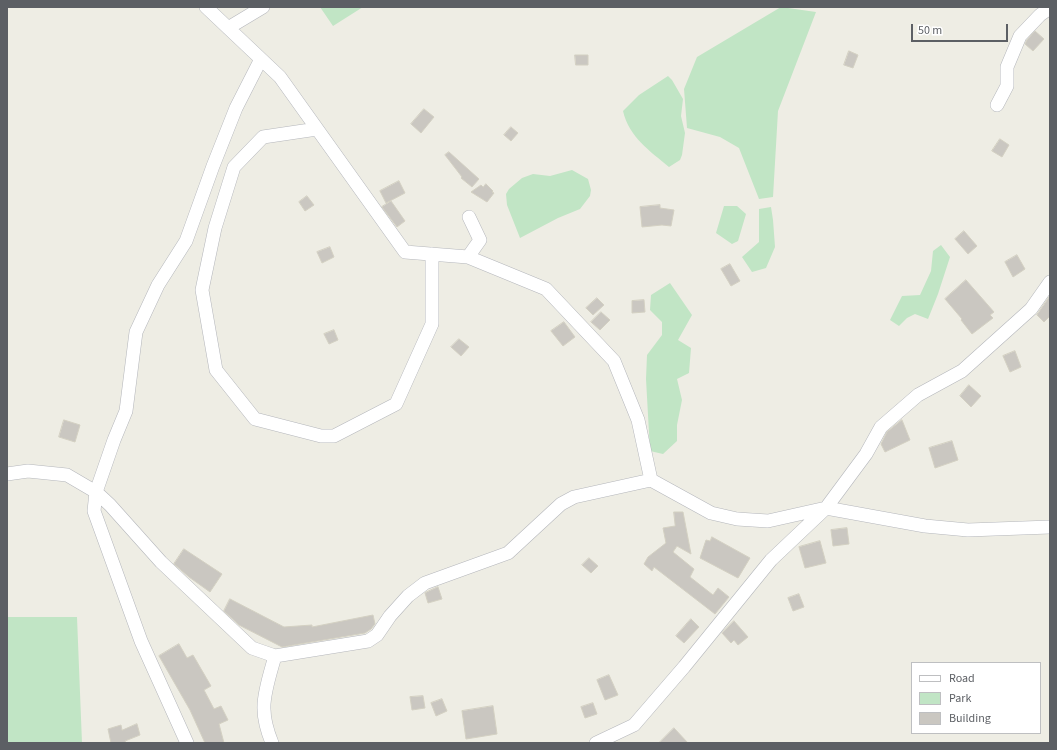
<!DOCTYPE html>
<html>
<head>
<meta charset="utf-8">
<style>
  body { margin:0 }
  #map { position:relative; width:1057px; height:750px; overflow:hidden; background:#eeede4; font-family:"Source Sans 3",sans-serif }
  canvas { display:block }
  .frame { position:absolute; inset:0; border:8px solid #5c5f64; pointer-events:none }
  .legend { position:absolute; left:911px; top:662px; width:130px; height:72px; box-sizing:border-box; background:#fff; border:1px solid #bebfc1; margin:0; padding:5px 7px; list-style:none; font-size:12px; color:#5c5f64 }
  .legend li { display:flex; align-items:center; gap:8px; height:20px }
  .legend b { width:20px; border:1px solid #bebfc1 }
  .scale { position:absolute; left:911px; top:24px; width:97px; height:18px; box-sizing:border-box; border:2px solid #5c5f64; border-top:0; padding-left:5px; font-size:12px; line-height:14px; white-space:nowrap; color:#5c5f64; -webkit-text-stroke:3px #fff; paint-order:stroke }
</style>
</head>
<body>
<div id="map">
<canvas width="1057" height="750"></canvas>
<div class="frame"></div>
<ul class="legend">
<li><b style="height:5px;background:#fff"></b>Road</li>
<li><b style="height:11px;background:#c1e5c5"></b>Park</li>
<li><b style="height:11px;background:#cac7c1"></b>Building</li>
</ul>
<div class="scale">50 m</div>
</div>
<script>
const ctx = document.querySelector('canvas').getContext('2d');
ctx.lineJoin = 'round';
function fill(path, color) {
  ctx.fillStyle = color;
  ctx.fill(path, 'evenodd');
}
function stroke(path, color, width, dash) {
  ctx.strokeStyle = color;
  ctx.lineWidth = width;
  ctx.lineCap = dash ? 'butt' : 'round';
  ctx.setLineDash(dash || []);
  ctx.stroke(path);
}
fill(new Path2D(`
  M 320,7 L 363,7 L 333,26 Z
  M 781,7 L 816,12 L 778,111 L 773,197 L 759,199 L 739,148 L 720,137 L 687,128 L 684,89 L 697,57 Z
  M 668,76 L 672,80 L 683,99 L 681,116 L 685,133 L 682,155 L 680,160 L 669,167 C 650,151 629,137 623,111 L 639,95 Z
  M 572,170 L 588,179 L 591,190 L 590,196 L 580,209 L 558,218 L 520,238 L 507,205 L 506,194 L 509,189 L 522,178 L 533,174 L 550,176 Z
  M 724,206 L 737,206 L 746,214 L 738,241 L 732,244 L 716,233 Z
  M 771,207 L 773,220 L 775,247 L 766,268 L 752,272 L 742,257 L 759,242 L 759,209 Z
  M 941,245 L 950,257 L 938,294 L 928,319 L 915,314 L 907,318 L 899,326 L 890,320 L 902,296 L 920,295 L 931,271 L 933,251 Z
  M 670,283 L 692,315 L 678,340 L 691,348 L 689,373 L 677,379 L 682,400 L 677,425 L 677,441 L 663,454 L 650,451 L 646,379 L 647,355 L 662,335 L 662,322 L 650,310 L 651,295 Z
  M 7,617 L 77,617 L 82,743 L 7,743 Z`), '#c1e5c5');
const building = new Path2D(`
  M 1035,31 L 1044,39 L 1033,51 L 1025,44 L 1027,40 Z
  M 849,51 L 858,55 L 853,68 L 844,65 Z
  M 575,55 L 588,55 L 588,65 L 576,65 Z
  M 424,109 L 434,117 L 421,133 L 411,124 Z
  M 511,127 L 518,133 L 511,141 L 504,135 Z
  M 1000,139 L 1009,145 L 1002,157 L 992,151 Z
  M 449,152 L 479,179 L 472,187 L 461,178 L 462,177 L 445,155 Z
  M 399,181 L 405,193 L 386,203 L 380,191 Z
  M 486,184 L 493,191 L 492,192 L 494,193 L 487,202 L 471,192 L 481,185 L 483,187 Z
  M 307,196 L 314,205 L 305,211 L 299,202 Z
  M 391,201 L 405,221 L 397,227 L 382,207 Z
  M 660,205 L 660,208 L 674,210 L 671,226 L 662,225 L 642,227 L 640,207 Z
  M 964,231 L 977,246 L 968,254 L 955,239 Z
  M 330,247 L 334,257 L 322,263 L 317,252 Z
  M 1017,255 L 1025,269 L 1013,277 L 1005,262 Z
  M 730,264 L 740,281 L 731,286 L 721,269 Z
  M 966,280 L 994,312 L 990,315 L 993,318 L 972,334 L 961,320 L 962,319 L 945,299 Z
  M 1050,296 L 1050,316 L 1044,322 L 1037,315 Z
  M 597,298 L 604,305 L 593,315 L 586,308 Z
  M 644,300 L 645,312 L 632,313 L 632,301 Z
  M 601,312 L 610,320 L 600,330 L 591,322 Z
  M 564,322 L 575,337 L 563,346 L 551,331 Z
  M 334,330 L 338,340 L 329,344 L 324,334 Z
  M 459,339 L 469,347 L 461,356 L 451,347 Z
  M 1015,351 L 1021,367 L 1010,372 L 1003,356 Z
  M 969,385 L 981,396 L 971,407 L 960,396 Z
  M 64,420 L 80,425 L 75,442 L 59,437 Z
  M 902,420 L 910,440 L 885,452 L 881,444 L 887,432 Z
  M 952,441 L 958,460 L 935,468 L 929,448 Z
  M 674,512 L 683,512 L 691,554 L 677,546 L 673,552 L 694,569 L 690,577 L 713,595 L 718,588 L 729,597 L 715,614 L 654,567 L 652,571 L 644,564 L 648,557 L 666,543 L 663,528 L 675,526 Z
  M 847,528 L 849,544 L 833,546 L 831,530 Z
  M 712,537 L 750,558 L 738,578 L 700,558 L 706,540 L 710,541 Z
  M 820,541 L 826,563 L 805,568 L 799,547 Z
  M 184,549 L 222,574 L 210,592 L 189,577 L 174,564 Z
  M 589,558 L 598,566 L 591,573 L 582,565 Z
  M 438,587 L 442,599 L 428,603 L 425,593 Z
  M 799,594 L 804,607 L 793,611 L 788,598 Z
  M 230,599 L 284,627 L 312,625 L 312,627 L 373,615 L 375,624 L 371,629 L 365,633 L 282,647 L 239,625 L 224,611 Z
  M 691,619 L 699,627 L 684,643 L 676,636 Z
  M 734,621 L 748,637 L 738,645 L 734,640 L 731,643 L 722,633 Z
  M 179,644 L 187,658 L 193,655 L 211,686 L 204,690 L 214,709 L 221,706 L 228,720 L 219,724 L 224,743 L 205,743 L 190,710 L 159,656 Z
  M 609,675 L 618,695 L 605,700 L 597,680 Z
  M 423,696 L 425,708 L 412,710 L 410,697 Z
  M 442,699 L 447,711 L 436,716 L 431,703 Z
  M 593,703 L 597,714 L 585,718 L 581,707 Z
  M 493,706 L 497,734 L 466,739 L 462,711 Z
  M 137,724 L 140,735 L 125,741 L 126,743 L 111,743 L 108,729 L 121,725 L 122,730 Z
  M 674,728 L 688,743 L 659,743 Z`);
fill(building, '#cac7c1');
stroke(building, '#d3d0c2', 1);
const minor = new Path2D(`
  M 206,7 L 280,77 L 405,252 L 468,257 L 546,289 L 614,361 L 638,420 L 651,480 L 711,513 L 737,519 L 768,521 L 826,508 L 925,526 L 968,530 L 1050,527
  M 228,28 L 263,7
  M 997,105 L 1007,86 L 1007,67 L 1020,36 L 1040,15 L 1050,8
  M 317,129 L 263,137 L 234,167 L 215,228 L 202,290 L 216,370 L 255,419 L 321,436 L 334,436 L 396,404 L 432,324 L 432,254
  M 468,257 L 480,240 L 469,217
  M 7,474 L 28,471 L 67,475 L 96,492 L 110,505 L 161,562 L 252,648 L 275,656 L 368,641 L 377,635 L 390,616 L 408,596 L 425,583 L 508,553 L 561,504 L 574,497 L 651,480
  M 187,743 L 141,641 L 94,511 L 96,492 L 114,440 L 126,411 L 136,332 L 158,285 L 186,241 L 213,166 L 236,108 L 261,59
  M 272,743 C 268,733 264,720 264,709 C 263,694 271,671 275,656
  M 596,743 L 634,725 L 684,667 L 771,560 L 826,508 L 866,454 L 881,427 L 918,395 L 962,371 L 1031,309 L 1050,282`);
stroke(minor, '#b4b6bb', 14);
stroke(minor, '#fff', 13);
</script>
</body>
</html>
